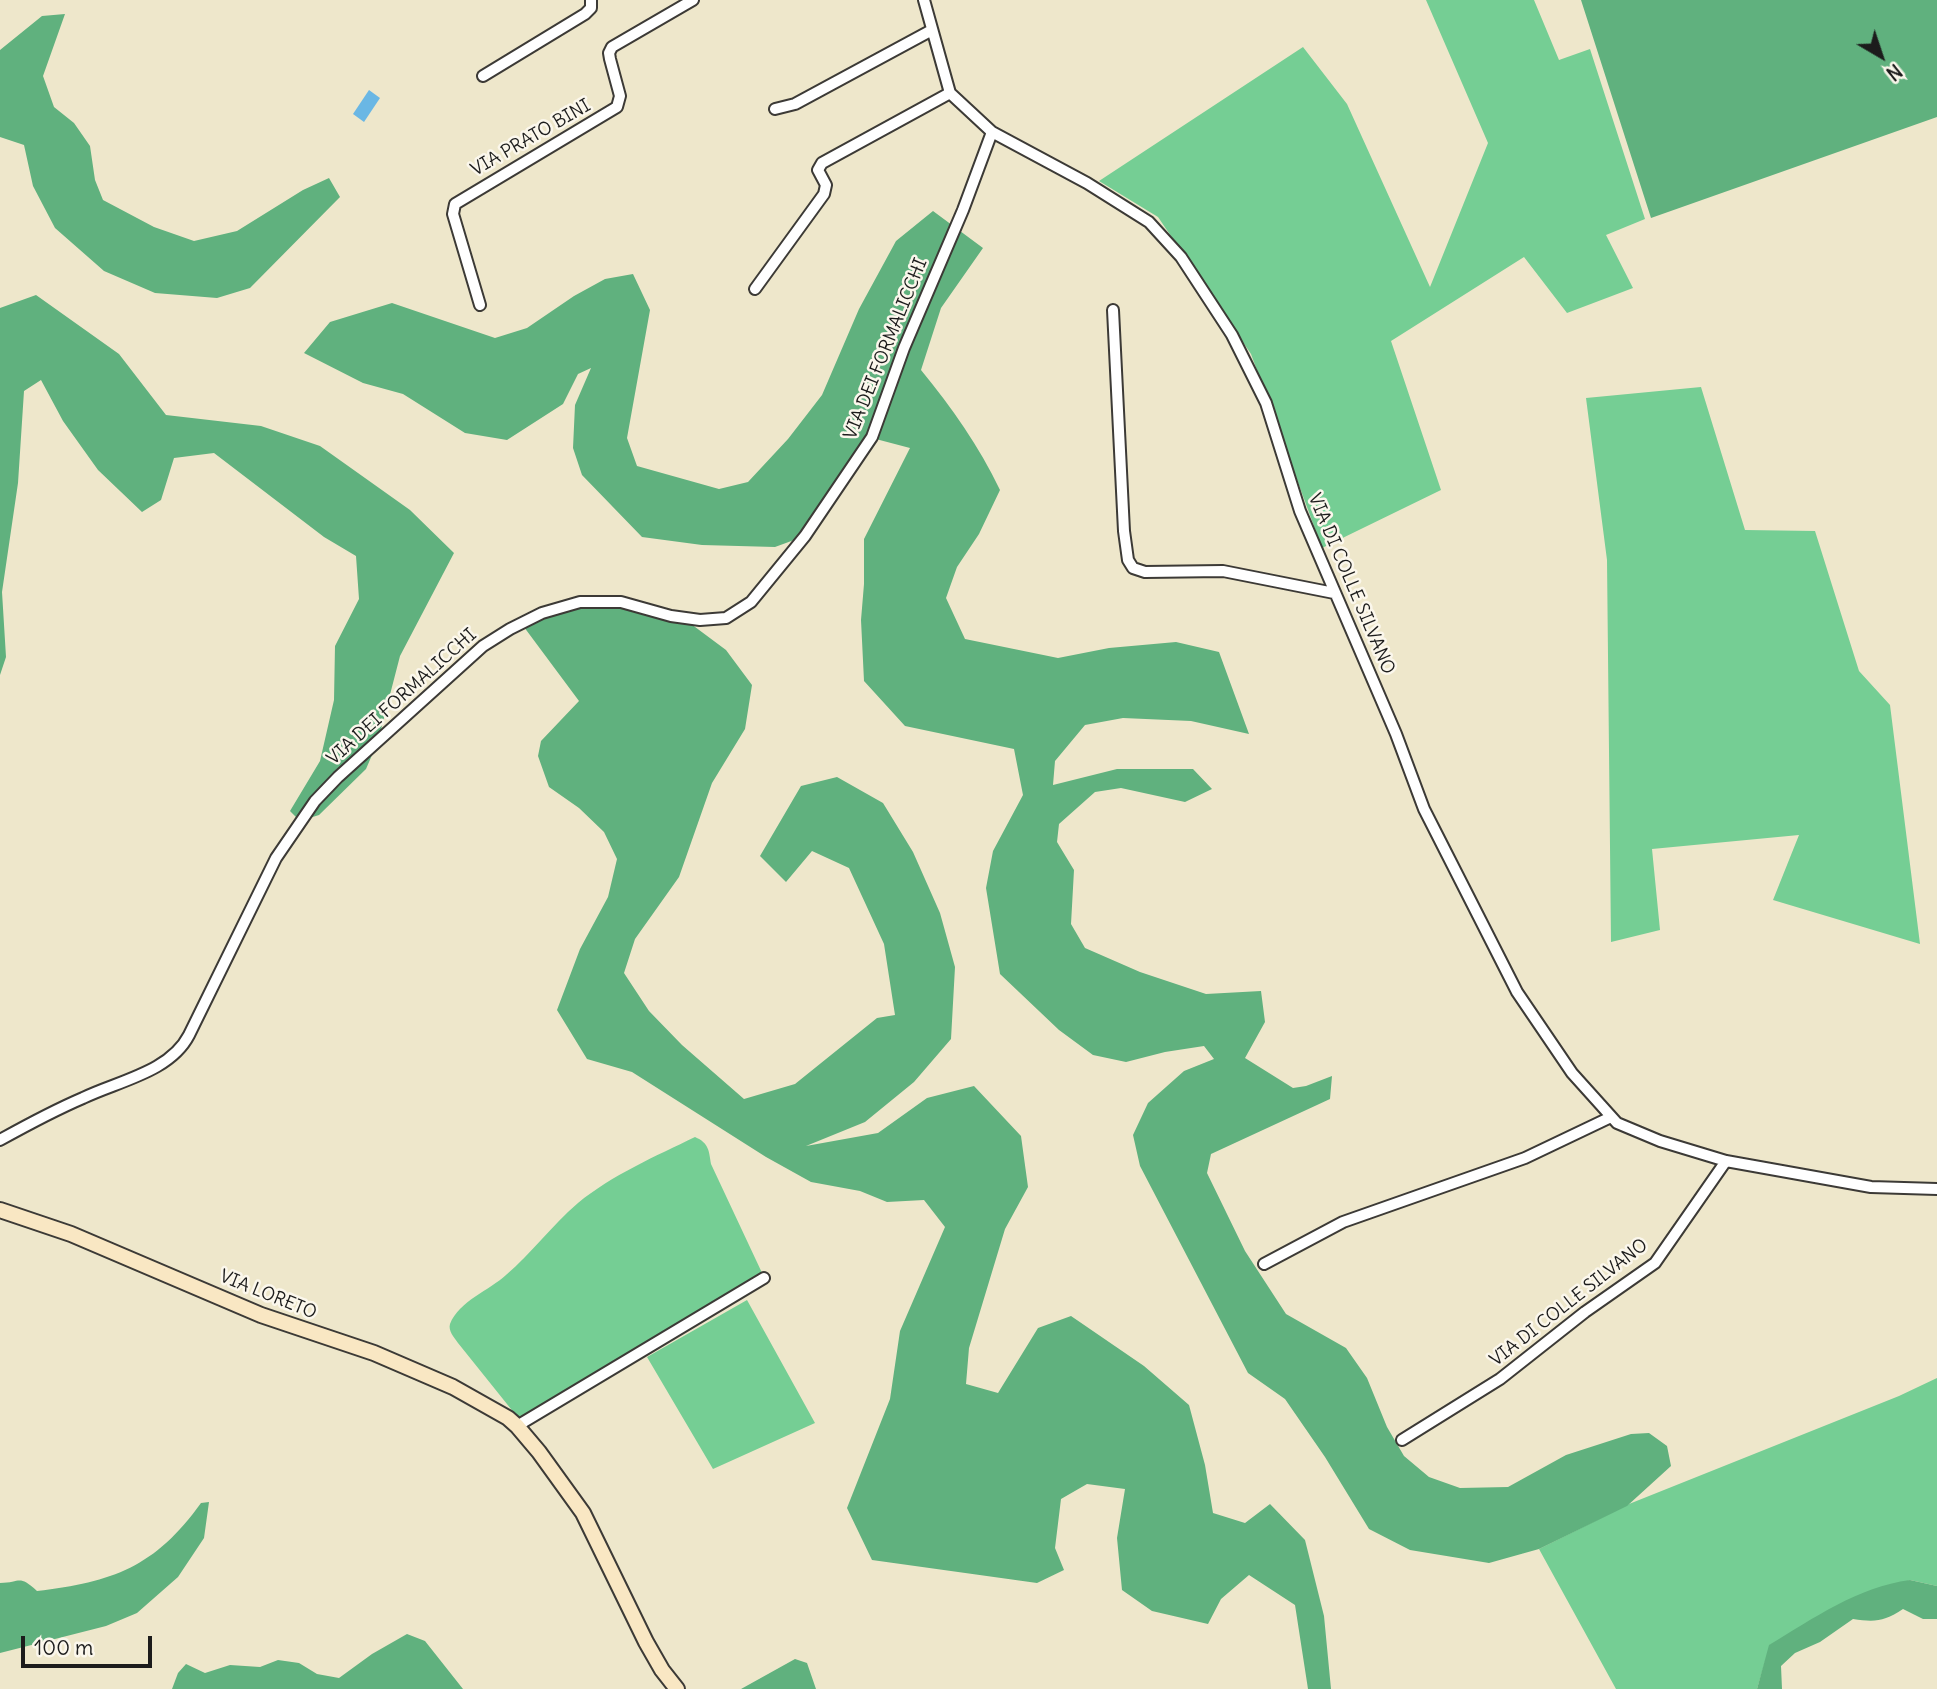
<!DOCTYPE html>
<html>
<head>
<meta charset="utf-8">
<style>
  body { margin:0 }
  #map { position:relative; width:1937px; height:1689px; overflow:hidden; background:#eee7cb; font-family:Delius,sans-serif }
  canvas { display:block }
  .north { position:absolute; left:1846px; top:21px; width:70px; height:70px; -webkit-text-stroke:5px #fbf7ec; paint-order:stroke; rotate:141deg; font-size:19px; font-weight:700; line-height:28px; text-align:center; color:#1c1c1c }
  .north::after { content:''; display:block; margin:auto; width:24px; height:32px; background:#1c1c1c; clip-path:polygon(50% 0,100% 100%,50% 72%,0 100%) }
  .scale { position:absolute; left:21px; top:1636px; width:131px; height:32px; box-sizing:border-box; border:4px solid #1c1c1c; border-top:0; padding-left:9px; font-size:21px; line-height:24px; white-space:nowrap; color:#1c1c1c; -webkit-text-stroke:5px #fbf7ec; paint-order:stroke }
</style>
</head>
<body>
<div id="map">
<canvas width="1937" height="1689"></canvas>
<div class="north">N</div>
<div class="scale">100 m</div>
</div>
<script>
const ctx = document.querySelector('canvas').getContext('2d');
ctx.lineJoin = 'round';
function fill(path, color) {
  ctx.fillStyle = color;
  ctx.fill(path, 'evenodd');
}
function stroke(path, color, width, dash) {
  ctx.strokeStyle = color;
  ctx.lineWidth = width;
  ctx.lineCap = dash ? 'butt' : 'round';
  ctx.setLineDash(dash || []);
  ctx.stroke(path);
}
function drawText(font, color, halo, rows, align = 'center') {
  ctx.font = font + ' Delius,sans-serif';
  ctx.lineWidth = 5;
  ctx.setLineDash([]);
  ctx.textBaseline = 'middle';
  ctx.strokeStyle = halo;
  ctx.fillStyle = color;
  for (const [text, x, y, turn = 0] of rows) {
    ctx.save();
    ctx.translate(x, y);
    ctx.rotate((+turn || 0) * Math.PI / 180);
    ctx.textAlign = isNaN(turn) ? turn : align;
    if (halo) ctx.strokeText(text, 0, 0);
    ctx.fillText(text, 0, 0);
    ctx.restore();
  }
}
fill(new Path2D(`
  M 1426,0 L 1534,0 L 1559,60 L 1590,49 L 1645,219 L 1606,235 L 1633,288 L 1567,313 L 1524,257 L 1391,341 L 1441,490 L 1322,548 L 1251,354 L 1158,217 L 1099,181 L 1303,47 L 1347,104 L 1430,287 L 1488,143 Z
  M 1701,387 L 1745,530 L 1815,531 L 1859,671 L 1890,705 L 1920,944 L 1773,900 L 1799,835 L 1652,849 L 1660,930 L 1611,942 L 1607,560 L 1586,398 Z
  M 695,1137 C 709,1143 709,1151 711,1164 L 763,1275 L 519,1419 L 458,1343 C 454,1337 448,1331 450,1324 C 459,1301 490,1290 506,1275 C 532,1253 552,1225 578,1203 C 612,1175 656,1156 695,1137 Z
  M 747,1300 L 815,1423 L 713,1469 L 647,1357 Z
  M 1937,1378 L 1937,1586 L 1910,1580 L 1770,1645 L 1757,1689 L 1616,1689 L 1539,1549 L 1629,1504 L 1899,1396 Z`), '#75ce94');
fill(new Path2D(`
  M 1581,0 L 1937,0 L 1937,117 L 1651,218 Z
  M 65,14 L 43,76 L 54,107 L 74,123 L 90,146 L 95,180 L 103,200 L 154,227 L 194,241 L 237,231 L 303,190 L 329,178 L 340,197 L 250,288 L 217,298 L 155,293 L 104,271 L 55,228 L 33,186 L 24,145 L 0,137 L 0,50 L 42,16 Z
  M 933,211 L 983,248 L 941,308 L 921,370 C 952,408 979,446 1000,490 L 979,534 L 957,567 L 946,598 L 965,639 L 1058,658 L 1109,648 L 1176,642 L 1219,652 L 1249,734 L 1191,721 L 1123,718 L 1085,725 L 1055,761 L 1053,785 L 1117,769 L 1193,769 L 1212,789 L 1185,802 L 1121,788 L 1095,792 L 1059,824 L 1057,842 L 1074,870 L 1071,924 L 1085,948 L 1140,972 L 1206,994 L 1261,991 L 1265,1022 L 1245,1058 L 1293,1088 L 1306,1086 L 1332,1076 L 1330,1099 L 1211,1154 L 1207,1173 L 1245,1251 L 1286,1314 L 1346,1348 L 1367,1378 L 1387,1427 L 1404,1456 L 1429,1477 L 1460,1488 L 1508,1487 L 1566,1455 L 1631,1434 L 1649,1433 L 1667,1446 L 1671,1466 L 1627,1506 L 1539,1549 L 1489,1563 L 1410,1550 L 1369,1529 L 1325,1457 L 1285,1399 L 1248,1373 L 1140,1166 L 1133,1135 L 1148,1103 L 1184,1071 L 1214,1059 L 1204,1046 L 1165,1052 L 1126,1062 L 1093,1055 L 1059,1030 L 1000,974 L 986,888 L 993,851 L 1023,795 L 1014,749 L 905,726 L 864,681 L 861,620 L 864,584 L 864,539 L 910,448 L 872,438 L 805,536 L 775,547 L 702,545 L 642,537 L 582,475 L 573,448 L 575,405 L 591,368 L 578,374 L 563,404 L 507,440 L 465,433 L 403,394 L 363,383 L 304,353 L 330,322 L 392,303 L 495,338 L 527,328 L 574,296 L 605,279 L 633,274 L 650,310 L 627,438 L 637,466 L 719,489 L 748,482 L 788,439 L 822,395 L 859,309 L 896,241 Z
  M 36,295 L 119,354 L 166,415 L 261,426 L 320,446 L 410,510 L 454,553 L 400,656 L 378,741 L 366,769 L 319,815 L 300,821 L 290,811 L 320,761 L 334,700 L 335,646 L 359,599 L 356,556 L 324,537 L 214,453 L 174,458 L 161,500 L 142,512 L 98,470 L 63,421 L 41,380 L 24,391 L 18,483 L 2,592 L 6,657 L 0,675 L 0,308 Z
  M 592,601 L 683,618 L 726,650 L 752,685 L 745,729 L 712,783 L 679,877 L 635,939 L 624,973 L 649,1011 L 682,1045 L 744,1099 L 795,1084 L 877,1018 L 895,1015 L 884,944 L 849,868 L 812,851 L 786,882 L 760,856 L 801,786 L 837,777 L 883,803 L 913,852 L 940,913 L 955,967 L 951,1039 L 914,1082 L 865,1122 L 806,1146 L 878,1133 L 927,1098 L 974,1086 L 1021,1136 L 1028,1187 L 1005,1229 L 969,1348 L 966,1384 L 998,1393 L 1038,1328 L 1071,1316 L 1144,1366 L 1189,1405 L 1205,1465 L 1213,1513 L 1245,1523 L 1270,1504 L 1305,1540 L 1324,1616 L 1331,1689 L 1308,1689 L 1295,1605 L 1249,1575 L 1221,1599 L 1208,1624 L 1152,1611 L 1122,1590 L 1117,1538 L 1125,1489 L 1087,1484 L 1061,1499 L 1055,1548 L 1064,1570 L 1037,1583 L 872,1560 L 847,1508 L 890,1399 L 900,1331 L 945,1227 L 924,1200 L 887,1202 L 860,1191 L 811,1182 L 766,1157 L 632,1072 L 587,1059 L 557,1010 L 580,949 L 608,897 L 617,859 L 604,832 L 579,808 L 549,787 L 538,756 L 541,741 L 579,701 L 521,623 Z
  M 209,1502 L 204,1538 L 178,1577 L 137,1613 L 106,1626 L 0,1653 L 0,1583 C 21,1583 18,1574 37,1591 C 113,1582 155,1567 201,1503 Z
  M 1910,1580 L 1937,1586 L 1937,1619 L 1923,1619 L 1903,1609 C 1884,1622 1874,1622 1853,1619 L 1820,1642 L 1795,1653 L 1781,1666 L 1782,1689 L 1757,1689 L 1769,1645 C 1814,1618 1858,1587 1910,1580 Z
  M 407,1634 L 425,1641 L 463,1689 L 172,1689 L 178,1673 L 186,1664 L 205,1673 L 230,1665 L 260,1667 L 278,1660 L 299,1663 L 317,1674 L 339,1678 L 372,1654 Z
  M 795,1659 L 807,1663 L 816,1689 L 741,1689 Z`), '#60b17e');
fill(new Path2D(`
  M 369,90 L 380,98 L 364,122 L 353,114 Z`), '#6ab7e4');
const street = new Path2D(`
  M 924,0 L 950,93 L 992,132 L 1087,183 L 1149,222 L 1181,257 L 1232,335 L 1266,403 L 1300,511 L 1396,734 L 1424,809 L 1517,992 L 1572,1073 L 1617,1123 L 1660,1141 L 1726,1161 L 1871,1187 L 1937,1189
  M 483,76 L 585,14 L 591,8 L 591,0
  M 775,109 L 795,104 L 932,30
  M 755,289 L 824,194 L 826,185 L 818,170 L 822,163 L 950,93
  M 480,305 L 453,214 L 455,204 L 617,107 L 620,96 L 610,59 L 609,53 L 612,47 L 693,0
  M 1113,310 L 1124,531 L 1128,560 L 1133,568 L 1145,572 L 1223,571 L 1334,593
  M 0,1140 C 27,1125 55,1110 83,1098 C 118,1081 170,1072 189,1035 L 276,858 L 315,801 L 338,777 L 483,646 L 510,629 L 542,613 L 580,602 L 621,602 L 671,616 L 700,620 L 726,618 L 751,602 L 805,536 L 872,437 L 904,348 L 963,210 L 992,132
  M 1264,1264 L 1343,1222 L 1525,1158 L 1611,1117
  M 517,1426 L 764,1278
  M 1402,1440 L 1500,1379 L 1585,1312 L 1655,1263 L 1726,1161`);
const secondary = new Path2D(`
  M 0,1210 L 71,1234 L 261,1315 L 374,1353 L 453,1387 L 508,1418 L 517,1426 L 539,1452 L 583,1513 L 646,1642 L 662,1670 L 677,1689`);
stroke(street, '#3c3a36', 14);
stroke(secondary, '#3c3a36', 18);
stroke(street, '#fff', 10);
stroke(secondary, '#f9e7c3', 14);
drawText('18px', '#1c1c1c', '#fbf7ec', [
  ["VIA PRATO BINI",531,138,-30],
  ["VIA DEI FORMALICCHI",886,349,-68],
  ["VIA DI COLLE SILVANO",1351,584,67],
  ["VIA DEI FORMALICCHI",402,697,-42],
  ["VIA LORETO",268,1295,22],
  ["VIA DI COLLE SILVANO",1569,1303,-38]
]);
</script>
</body>
</html>
